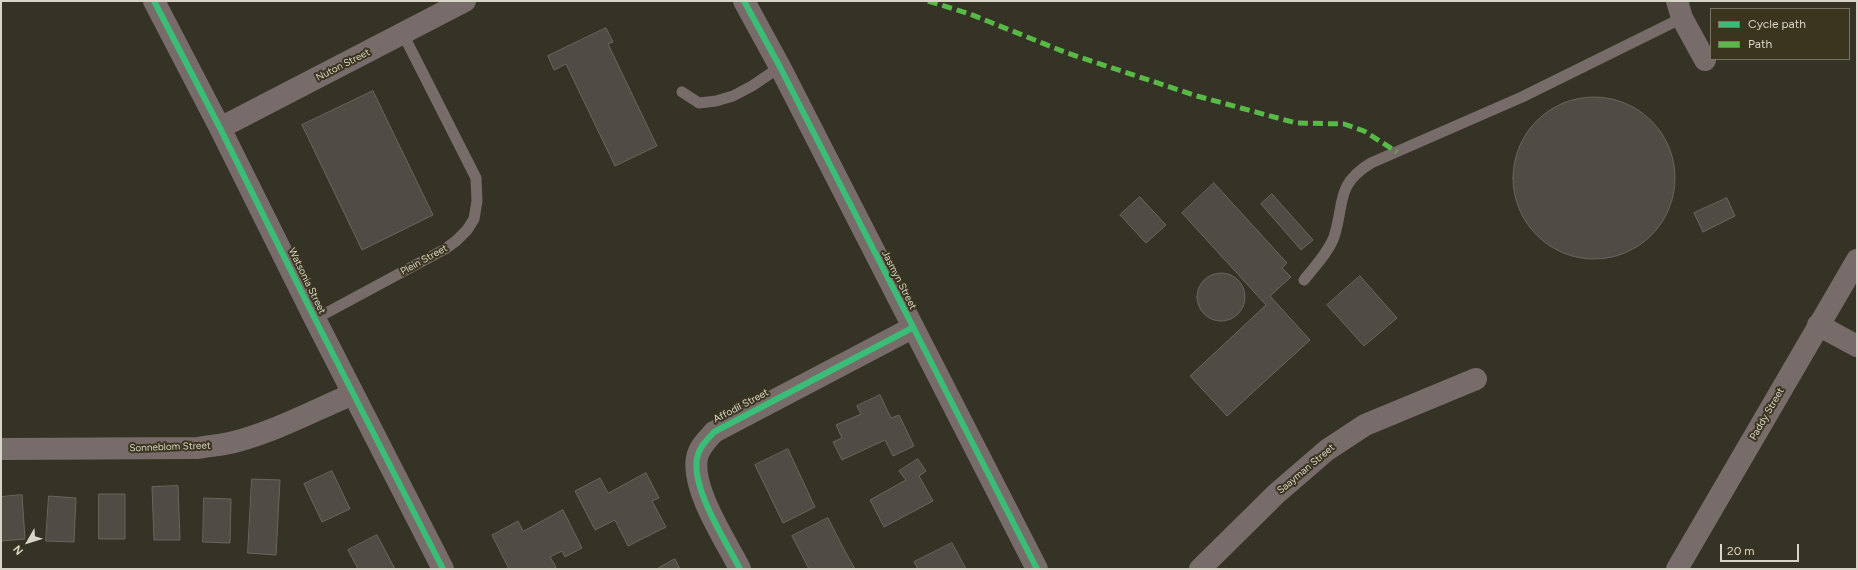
<!DOCTYPE html>
<html>
<head>
<meta charset="utf-8">
<style>
  body { margin:0 }
  #map { position:relative; width:1858px; height:570px; overflow:hidden; background:#353226; font-family:Figtree,sans-serif }
  canvas { display:block }
  .frame { position:absolute; inset:0; border:2px solid #d8d5c8; pointer-events:none }
  .legend { position:absolute; left:1710px; top:8px; width:140px; height:52px; box-sizing:border-box; background:#3b3520; border:1px solid #7a7563; margin:0; padding:5px 7px; list-style:none; font-size:12px; color:#d8d5c8 }
  .legend li { display:flex; align-items:center; gap:8px; height:20px }
  .legend b { width:20px; border:1px solid #7a7563 }
  .north { position:absolute; left:8px; top:522px; width:40px; height:40px; -webkit-text-stroke:3px #3b3520; paint-order:stroke; rotate:231deg; font-size:11px; font-weight:700; line-height:16px; text-align:center; color:#d8d5c8 }
  .north::after { content:''; display:block; margin:auto; width:14px; height:18px; background:#d8d5c8; clip-path:polygon(50% 0,100% 100%,50% 72%,0 100%) }
  .scale { position:absolute; left:1720px; top:544px; width:79px; height:18px; box-sizing:border-box; border:2px solid #d8d5c8; border-top:0; padding-left:5px; font-size:12px; line-height:14px; white-space:nowrap; color:#d8d5c8; -webkit-text-stroke:3px #3b3520; paint-order:stroke }
</style>
</head>
<body>
<div id="map">
<canvas width="1858" height="570"></canvas>
<div class="frame"></div>
<ul class="legend">
<li><b style="height:5px;background:#3abd76"></b>Cycle path</li>
<li><b style="height:5px;background:#58b947"></b>Path</li>
</ul>
<div class="north">N</div>
<div class="scale">20 m</div>
</div>
<script>
const ctx = document.querySelector('canvas').getContext('2d');
ctx.lineJoin = 'round';
function fill(path, color) {
  ctx.fillStyle = color;
  ctx.fill(path, 'evenodd');
}
function stroke(path, color, width, dash) {
  ctx.strokeStyle = color;
  ctx.lineWidth = width;
  ctx.lineCap = dash ? 'butt' : 'round';
  ctx.setLineDash(dash || []);
  ctx.stroke(path);
}
function drawText(font, color, halo, rows, align = 'center') {
  ctx.font = font + ' Figtree,sans-serif';
  ctx.lineWidth = 4;
  ctx.setLineDash([]);
  ctx.textBaseline = 'middle';
  ctx.strokeStyle = halo;
  ctx.fillStyle = color;
  for (const [text, x, y, turn = 0] of rows) {
    ctx.save();
    ctx.translate(x, y);
    ctx.rotate((+turn || 0) * Math.PI / 180);
    ctx.textAlign = isNaN(turn) ? turn : align;
    if (halo) ctx.strokeText(text, 0, 0);
    ctx.fillText(text, 0, 0);
    ctx.restore();
  }
}
const building = new Path2D(`
  M 606,28 L 613,42 L 608,44 L 657,146 L 615,166 L 566,64 L 554,70 L 548,56 Z
  M 373,91 L 433,215 L 362,250 L 302,125 Z
  M1513 178a81 81 0 1 1 162 0a81 81 0 1 1-162 0Z
  M 1214,183 L 1287,263 L 1282,268 L 1291,277 L 1270,296 L 1310,340 L 1227,416 L 1190,376 L 1266,305 L 1182,213 Z
  M 1272,194 L 1313,240 L 1301,250 L 1261,204 Z
  M 1140,197 L 1166,225 L 1146,243 L 1120,215 Z
  M 1727,198 L 1735,216 L 1703,232 L 1694,213 Z
  M1197 297a24 24 0 1 1 48 0a24 24 0 1 1-48 0Z
  M 1360,276 L 1397,318 L 1364,346 L 1327,305 Z
  M 880,395 L 891,418 L 899,415 L 914,446 L 893,456 L 885,440 L 842,460 L 833,442 L 842,438 L 836,425 L 861,414 L 857,406 Z
  M 788,449 L 815,507 L 783,523 L 755,465 Z
  M 918,459 L 926,471 L 919,476 L 933,501 L 884,527 L 870,500 L 906,480 L 899,471 Z
  M 332,471 L 350,509 L 322,522 L 304,484 Z
  M 646,473 L 659,498 L 652,501 L 666,527 L 628,546 L 615,520 L 595,530 L 575,491 L 600,478 L 608,493 Z
  M 252,479 L 280,480 L 276,555 L 248,553 Z
  M 178,486 L 180,540 L 154,540 L 152,487 Z
  M 99,494 L 125,494 L 125,539 L 99,539 Z
  M 22,495 L 25,539 L 1,541 L 1,497 Z
  M 49,496 L 76,498 L 74,542 L 46,541 Z
  M 204,498 L 231,499 L 230,543 L 203,542 Z
  M 563,510 L 582,548 L 565,557 L 562,551 L 550,557 L 556,567 L 553,569 L 509,569 L 492,535 L 518,521 L 523,531 Z
  M 828,518 L 846,553 L 855,569 L 809,569 L 792,536 Z
  M 377,535 L 395,569 L 358,569 L 348,550 Z
  M 952,543 L 966,569 L 918,569 L 914,562 Z
  M 675,559 L 680,569 L 657,569 Z`);
fill(building, '#514b45');
stroke(building, '#6b655f', 1);
stroke(new Path2D(`
  M 682,92 L 699,103 L 716,101 L 733,96 L 752,86 L 780,67
  M 1304,280 C 1314,267 1328,253 1334,237 C 1345,203 1335,185 1371,163 L 1522,97 L 1682,18
  M 315,319 L 445,249 L 456,241 L 467,230 L 474,219 L 477,201 L 476,178 L 403,34`), '#786c6a', 11);
stroke(new Path2D(`
  M 154,1 L 220,128 L 315,319 L 443,569
  M 744,1 L 780,67 L 1037,569
  M 1677,1 L 1682,18 L 1705,60
  M 220,128 L 465,1
  M 1818,325 L 1857,346
  M 1,449 L 198,448 C 210,446 222,445 234,442 C 274,432 315,410 353,394
  M 740,569 C 726,541 691,489 697,458 C 699,447 707,440 714,432 L 912,328
  M 1200,569 L 1276,494 L 1327,450 L 1365,425 L 1476,379
  M 1677,569 L 1857,260`), '#786c6a', 22);
stroke(new Path2D(`
  M 928,1 L 970,14 L 1067,53 L 1197,96 L 1296,123 L 1344,124 L 1364,131 L 1397,152`), '#58b947', 5, [10, 5]);
stroke(new Path2D(`
  M 154,1 L 220,128 L 315,319 L 443,569
  M 744,1 L 780,67 L 1037,569
  M 740,569 C 726,541 691,489 697,458 C 699,447 707,440 714,432 L 912,328`), '#3abd76', 6);
drawText('10px', '#d8d5c8', '#3b3520', [
  ["Nuton Street",343,65,-27],
  ["Plein Street",424,260,-29],
  ["Jasmyn Street",899,280,63],
  ["Watsonia Street",307,281,64],
  ["Affodil Street",741,406,-28],
  ["Paddy Street",1767,414,-60],
  ["Sonneblom Street",170,447,-2],
  ["Saayman Street",1306,469,-40]
]);
</script>
</body>
</html>
